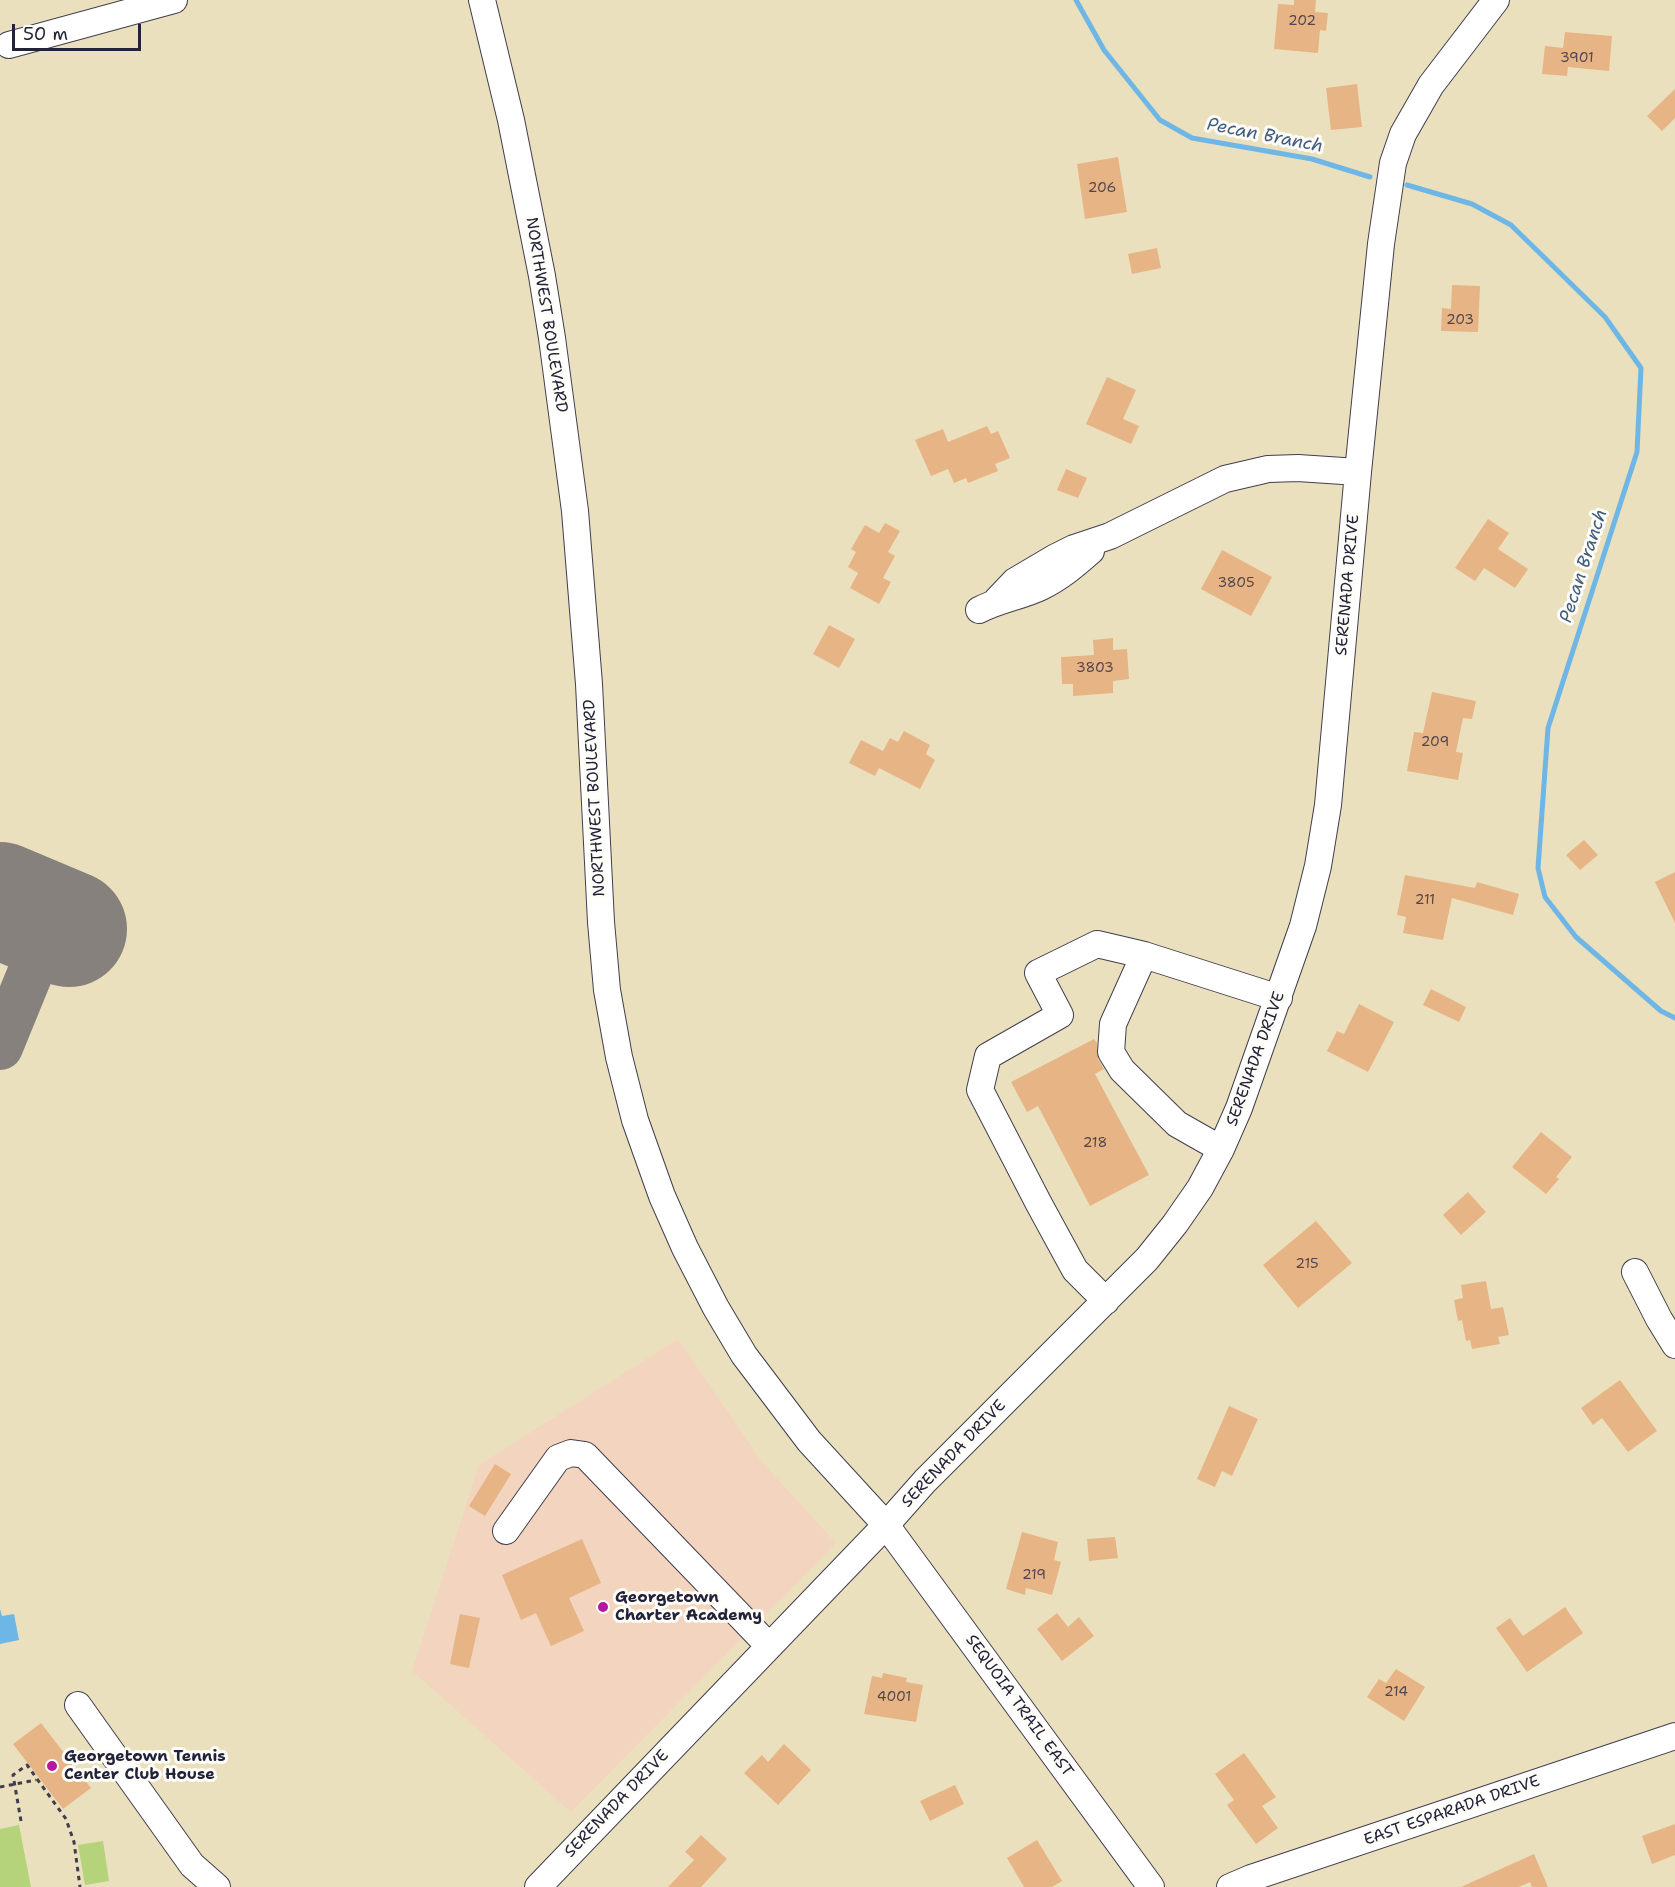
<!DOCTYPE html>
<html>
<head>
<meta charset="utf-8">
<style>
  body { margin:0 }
  #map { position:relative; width:1675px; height:1887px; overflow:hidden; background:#ebe0bd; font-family:"Shantell Sans",sans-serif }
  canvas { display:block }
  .scale { position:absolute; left:12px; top:24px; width:129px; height:27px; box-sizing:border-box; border:3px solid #22223b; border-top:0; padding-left:8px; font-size:18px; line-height:21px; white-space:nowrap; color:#22223b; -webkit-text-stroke:4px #fdfcf7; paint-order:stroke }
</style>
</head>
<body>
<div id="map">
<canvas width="1675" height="1887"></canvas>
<div class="scale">50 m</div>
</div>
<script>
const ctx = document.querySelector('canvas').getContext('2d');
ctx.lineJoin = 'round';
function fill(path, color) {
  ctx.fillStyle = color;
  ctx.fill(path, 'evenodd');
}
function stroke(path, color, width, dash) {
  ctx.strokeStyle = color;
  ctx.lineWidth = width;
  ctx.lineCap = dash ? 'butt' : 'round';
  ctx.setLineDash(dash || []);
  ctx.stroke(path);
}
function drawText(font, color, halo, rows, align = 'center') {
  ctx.font = font + ' "Shantell Sans",sans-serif';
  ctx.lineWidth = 6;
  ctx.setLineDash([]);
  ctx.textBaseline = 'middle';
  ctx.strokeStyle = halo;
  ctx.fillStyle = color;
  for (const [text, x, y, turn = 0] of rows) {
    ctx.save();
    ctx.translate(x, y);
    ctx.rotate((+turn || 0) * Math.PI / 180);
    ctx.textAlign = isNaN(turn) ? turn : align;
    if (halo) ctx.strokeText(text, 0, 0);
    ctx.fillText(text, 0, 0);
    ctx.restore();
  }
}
fill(new Path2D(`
  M 678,1339 L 762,1462 L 836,1543 L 571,1812 L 412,1671 L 479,1465 Z`), '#f3d4bf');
fill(new Path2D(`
  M 19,1825 L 31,1887 L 0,1887 L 0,1829 Z
  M 103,1841 L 109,1881 L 85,1885 L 78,1845 Z`), '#b4d37a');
fill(new Path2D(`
  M 0,1609 L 2,1616 L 14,1614 L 19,1640 L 0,1644 Z`), '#6eb6e5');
stroke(new Path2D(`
  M 1076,0 L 1104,50 L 1160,120 L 1192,138 L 1312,159 L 1370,177
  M 1407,185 L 1472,204 L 1511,225 L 1605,317 L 1641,368 L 1637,452 L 1548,728 L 1538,868 L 1545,897 L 1576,937 L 1661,1011 L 1675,1018`), '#6eb6e5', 5);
stroke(new Path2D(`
  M 0,1047 L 38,954 L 37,937 L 32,913`), '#86817c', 46);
stroke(new Path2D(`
  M 0,900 L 69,929`), '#86817c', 116);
fill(new Path2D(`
  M 1294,0 L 1316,0 L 1315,12 L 1328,13 L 1326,31 L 1320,30 L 1318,53 L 1274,49 L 1278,4 L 1294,5 Z
  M 1565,32 L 1612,36 L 1609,71 L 1568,67 L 1567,76 L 1542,74 L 1545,46 L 1563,48 Z
  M 1357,84 L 1362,127 L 1331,130 L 1326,88 Z
  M 1675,89 L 1675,118 L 1662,131 L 1647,116 Z
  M 1118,157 L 1127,212 L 1085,219 L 1077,164 Z
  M 1157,248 L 1161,268 L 1132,274 L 1128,254 Z
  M 1452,285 L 1480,286 L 1478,332 L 1441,331 L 1442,308 L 1451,309 Z
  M 1107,377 L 1136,390 L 1123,419 L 1139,426 L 1131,444 L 1086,424 Z
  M 987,426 L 991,434 L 998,431 L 1010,458 L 995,464 L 998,471 L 968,483 L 966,478 L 954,483 L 948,469 L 931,476 L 915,440 L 943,429 L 948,442 Z
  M 1066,469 L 1087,478 L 1078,498 L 1057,490 Z
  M 1488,519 L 1509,533 L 1498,549 L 1528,569 L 1515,588 L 1484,568 L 1475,581 L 1455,568 Z
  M 885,523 L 900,531 L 888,552 L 895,556 L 883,578 L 891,582 L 879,604 L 850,588 L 858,573 L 848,567 L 856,552 L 851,549 L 865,525 L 879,533 Z
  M 1222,550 L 1272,577 L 1251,616 L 1201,589 Z
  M 829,625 L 855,639 L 839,668 L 813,654 Z
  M 1113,638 L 1113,650 L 1127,649 L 1129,679 L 1113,681 L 1113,693 L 1073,696 L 1073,684 L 1062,684 L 1061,657 L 1094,655 L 1093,640 Z
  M 1432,692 L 1476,701 L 1472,719 L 1463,718 L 1456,752 L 1463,753 L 1458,780 L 1407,771 L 1414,732 L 1423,733 Z
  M 904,731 L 930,745 L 926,754 L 935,760 L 920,789 L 879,768 L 875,776 L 849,763 L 861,740 L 883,751 L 890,738 L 898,742 Z
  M 1584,840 L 1598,855 L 1580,870 L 1566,855 Z
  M 1675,872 L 1675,923 L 1655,882 Z
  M 1405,875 L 1475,888 L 1477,882 L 1519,894 L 1513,915 L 1452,898 L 1443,940 L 1403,933 L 1406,917 L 1397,915 Z
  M 1431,989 L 1466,1007 L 1459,1022 L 1423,1005 Z
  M 1359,1004 L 1394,1022 L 1368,1072 L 1327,1051 L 1337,1031 L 1344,1034 Z
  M 1094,1039 L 1097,1043 L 1098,1059 L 1104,1069 L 1095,1074 L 1149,1175 L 1090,1206 L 1038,1106 L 1027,1112 L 1011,1082 Z
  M 1541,1132 L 1572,1157 L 1556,1177 L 1559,1179 L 1546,1194 L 1512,1167 Z
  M 1468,1192 L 1486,1212 L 1461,1235 L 1443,1215 Z
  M 1316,1221 L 1352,1263 L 1298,1308 L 1263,1265 Z
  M 1486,1281 L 1491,1309 L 1503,1307 L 1509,1335 L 1498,1337 L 1500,1344 L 1472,1349 L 1470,1340 L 1466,1341 L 1462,1320 L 1458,1321 L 1454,1300 L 1463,1298 L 1461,1285 Z
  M 1620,1380 L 1657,1431 L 1628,1452 L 1602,1418 L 1593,1425 L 1581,1408 Z
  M 1229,1406 L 1258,1419 L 1232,1476 L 1222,1471 L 1215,1487 L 1197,1479 Z
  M 495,1464 L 511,1474 L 485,1516 L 469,1506 Z
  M 1022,1532 L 1058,1542 L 1054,1560 L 1061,1562 L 1052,1595 L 1026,1588 L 1025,1595 L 1006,1589 Z
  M 1115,1537 L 1118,1558 L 1089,1561 L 1087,1539 Z
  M 582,1539 L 601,1583 L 569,1598 L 584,1631 L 551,1646 L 536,1613 L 521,1620 L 502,1575 Z
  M 1565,1607 L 1583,1633 L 1527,1672 L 1496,1628 L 1510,1618 L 1523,1636 Z
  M 1057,1613 L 1068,1627 L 1079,1617 L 1094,1636 L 1062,1661 L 1037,1629 Z
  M 460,1614 L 480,1618 L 469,1668 L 450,1664 Z
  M 1396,1669 L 1425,1687 L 1404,1721 L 1367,1697 L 1379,1679 L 1386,1683 Z
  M 883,1673 L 907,1678 L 906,1682 L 923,1685 L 916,1722 L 864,1714 L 872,1676 L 882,1678 Z
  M 41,1723 L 91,1788 L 63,1809 L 13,1744 Z
  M 784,1744 L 811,1770 L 778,1805 L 744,1773 L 762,1755 L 768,1762 Z
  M 1244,1753 L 1276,1797 L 1262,1806 L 1278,1828 L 1256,1844 L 1227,1805 L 1234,1800 L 1215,1774 Z
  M 955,1785 L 964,1804 L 930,1821 L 920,1801 Z
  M 1675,1824 L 1675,1855 L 1652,1864 L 1642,1836 Z
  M 701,1835 L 727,1859 L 701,1887 L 668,1887 L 694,1860 L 685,1852 Z
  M 1037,1840 L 1062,1881 L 1052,1887 L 1024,1887 L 1007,1858 Z
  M 1534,1854 L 1548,1887 L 1532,1887 L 1530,1882 L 1519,1887 L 1461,1887 Z`), '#e7b485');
const minor = new Path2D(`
  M 482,0 L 511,120 L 542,276 L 552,338 L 575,511 L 589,684 L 601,922 L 607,990 L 619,1057 L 635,1120 L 662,1196 L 685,1248 L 716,1308 L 744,1355 L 809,1441 L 886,1525 L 1151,1887
  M 9,45 L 174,0
  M 996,601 L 1015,581 L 1054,558 L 1074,548 L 1110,536 L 1225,479 L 1268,469 L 1298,468 L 1358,472
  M 979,610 C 1000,599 1020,597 1041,587 C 1060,578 1075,565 1091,551
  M 1221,1149 L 1177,1124 L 1122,1070 L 1111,1052 L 1113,1024 L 1144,955 L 1279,998
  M 1635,1272 L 1659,1319 L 1675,1345
  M 1106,1301 L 1075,1270 L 1039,1204 L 980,1090 L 988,1056 L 1060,1015 L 1038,973 L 1097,944 L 1144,955
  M 506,1531 L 558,1458 L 571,1453 L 585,1455 L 769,1646
  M 78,1705 L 192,1865 L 217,1887
  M 538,1887 L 886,1525 L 925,1481 L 1147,1259 L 1175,1224 L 1200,1188 L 1221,1149 L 1239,1108 L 1303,926 L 1318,866 L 1328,805 L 1358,472 L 1381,244 L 1393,163 L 1403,134 L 1431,85 L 1496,0
  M 1230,1887 L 1251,1878 L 1675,1736`);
stroke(minor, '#403e4e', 28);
stroke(new Path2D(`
  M 0,1787 L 36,1780
  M 21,1821 L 13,1775 L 27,1765 L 66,1819 L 74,1842 L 80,1887`), '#403e4e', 3, [4.5, 4.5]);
stroke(minor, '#fff', 26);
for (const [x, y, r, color] of [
  [603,1607,6,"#b5179e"],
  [52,1766,6,"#b5179e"]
]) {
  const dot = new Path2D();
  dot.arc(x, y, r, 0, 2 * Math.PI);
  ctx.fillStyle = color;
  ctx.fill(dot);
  stroke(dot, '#fdfcf7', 2);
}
drawText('14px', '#53464e', null, [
  ["202",1302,21],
  ["3901",1577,58],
  ["206",1102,188],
  ["203",1460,320],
  ["3805",1236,583],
  ["3803",1095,668],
  ["209",1435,742],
  ["211",1425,900],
  ["218",1095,1143],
  ["215",1307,1264],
  ["219",1034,1575],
  ["214",1396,1692],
  ["4001",894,1697]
]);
drawText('16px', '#22223b', '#fdfcf7', [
  ["NORTHWEST BOULEVARD",546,315,81],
  ["SERENADA DRIVE",1348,585,-85],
  ["NORTHWEST BOULEVARD",595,798,-93],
  ["SERENADA DRIVE",1256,1059,-70],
  ["SERENADA DRIVE",954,1454,-46],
  ["SEQUOIA TRAIL EAST",1019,1706,54],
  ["SERENADA DRIVE",617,1804,-46],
  ["EAST ESPARADA DRIVE",1452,1811,-19]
]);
drawText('bold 16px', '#22223b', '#fdfcf7', [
  ["Georgetown",615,1598],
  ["Charter Academy",615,1616],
  ["Georgetown Tennis",64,1757],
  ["Center Club House",64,1775]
], 'left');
drawText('italic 18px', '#405d7f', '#fdfcf7', [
  ["Pecan Branch",1265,136,11],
  ["Pecan Branch",1584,566,-72]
]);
</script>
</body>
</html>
